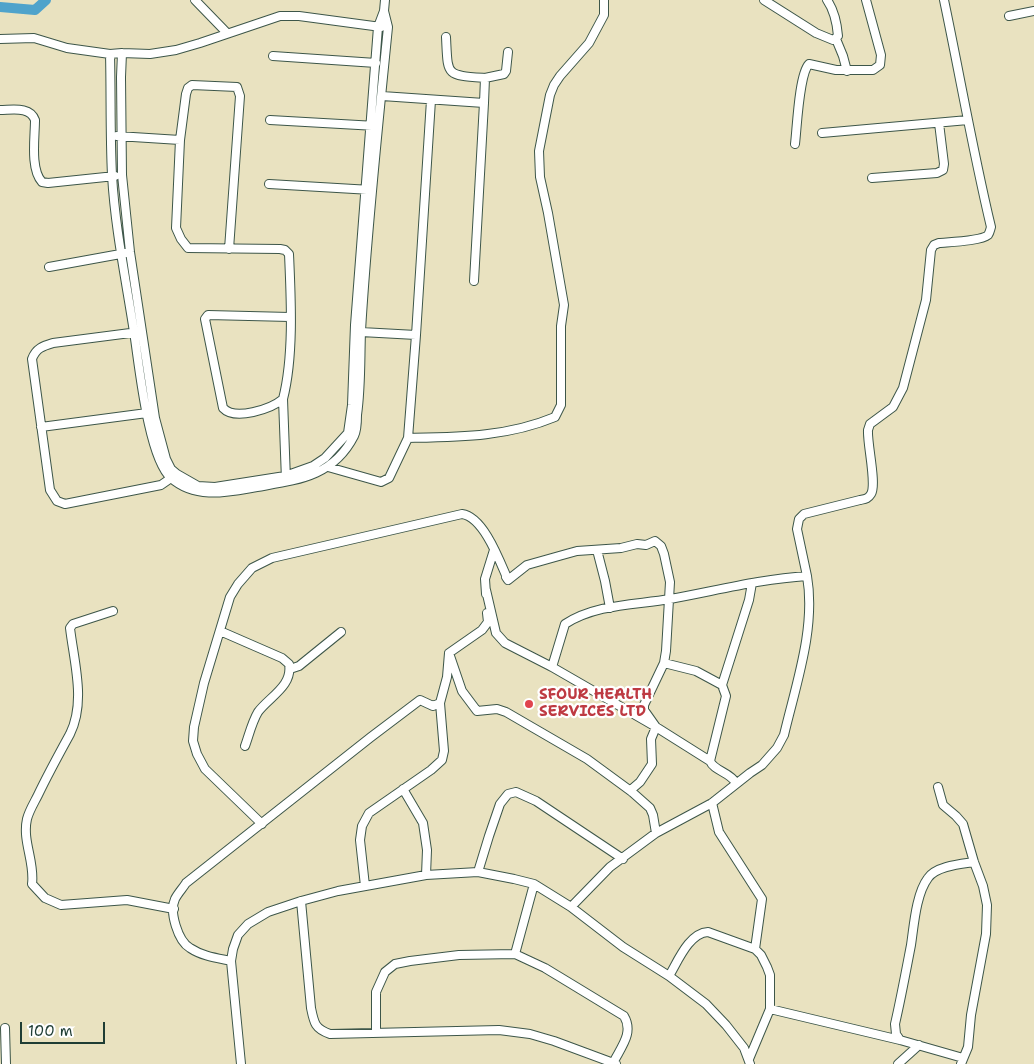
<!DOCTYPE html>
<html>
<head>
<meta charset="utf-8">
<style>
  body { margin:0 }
  #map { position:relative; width:1034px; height:1064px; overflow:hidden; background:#e9e2c0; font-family:"Shantell Sans",sans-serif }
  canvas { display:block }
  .scale { position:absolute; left:20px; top:1022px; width:85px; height:22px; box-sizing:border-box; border:2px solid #1f3d34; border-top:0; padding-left:6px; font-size:15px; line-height:18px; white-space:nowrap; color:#1f3d34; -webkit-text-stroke:4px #fff; paint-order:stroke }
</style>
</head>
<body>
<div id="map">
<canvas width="1034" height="1064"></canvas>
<div class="scale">100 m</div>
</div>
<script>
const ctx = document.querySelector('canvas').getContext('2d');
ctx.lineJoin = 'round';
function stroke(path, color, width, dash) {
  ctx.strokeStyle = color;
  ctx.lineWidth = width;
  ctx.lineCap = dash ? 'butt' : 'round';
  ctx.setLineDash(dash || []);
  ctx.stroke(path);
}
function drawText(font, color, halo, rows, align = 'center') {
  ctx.font = font + ' "Shantell Sans",sans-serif';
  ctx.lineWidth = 4.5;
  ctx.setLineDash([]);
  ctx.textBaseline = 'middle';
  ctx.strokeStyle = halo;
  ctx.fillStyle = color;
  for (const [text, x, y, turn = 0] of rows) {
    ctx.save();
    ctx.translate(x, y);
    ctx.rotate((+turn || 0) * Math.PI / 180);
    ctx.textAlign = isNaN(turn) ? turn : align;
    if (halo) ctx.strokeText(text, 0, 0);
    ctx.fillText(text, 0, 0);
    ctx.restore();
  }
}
stroke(new Path2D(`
  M 0,7 L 35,10 L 46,0`), '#4fa3cb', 10);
const minor = new Path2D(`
  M 195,0 L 227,33
  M 764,0 L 816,33 L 833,40 L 838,36 C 837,24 834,10 827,0
  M 1009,16 L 1034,11
  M 446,37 C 448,76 445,75 485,78 L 484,103
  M 0,39 L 34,38 L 67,48 L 110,54 L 122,53 L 150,54 L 176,50 L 200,43 L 280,16 L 299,16 L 381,27
  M 836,39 L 843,56 L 847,71
  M 122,53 L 121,77 L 122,175 L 130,252 L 155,418 L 166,459 L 171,469 L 177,474 L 198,486 L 215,487 L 285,476 L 313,466 L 325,458 L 348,433 L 352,405 L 355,325 L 378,27 L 384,11 L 385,0
  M 110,54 C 111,94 110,135 112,175 C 115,228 126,280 134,332 C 139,363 148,458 171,478 C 196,500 228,492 257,487 C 297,480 333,477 354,436 C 357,430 357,422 357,415 C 361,387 360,359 361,331 C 367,229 378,128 388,27 L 384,11
  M 273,56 L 376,63
  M 485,78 L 504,74 L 506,71 L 508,52
  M 382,96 L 484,103 L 474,281
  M 0,110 C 12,110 30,106 35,120 C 35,137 30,169 42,182 L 48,183 L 115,176
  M 270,120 L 376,126
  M 822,133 L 968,120
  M 117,136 L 180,140 L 176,228 L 181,239 L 188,248 L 280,249 L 285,250 L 289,254 C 291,299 294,356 283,399 C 271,409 235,421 223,408 L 205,319 L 208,315 L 290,317
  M 180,140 L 186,94 L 188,88 L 192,85 L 237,87 L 240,96 L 229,249
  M 795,144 C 797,128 799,74 809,64 L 836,70 L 873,70 L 880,65 L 881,55 L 866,0
  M 872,178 L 937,173 L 943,170 L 944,164 L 939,123
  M 269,184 L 371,190
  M 49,267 L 126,253
  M 138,332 L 53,343 C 43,346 36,348 32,359 L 50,490 L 57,501 L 65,504 L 161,485 L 174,476
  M 416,335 L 431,100
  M 283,399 L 286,480
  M 41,427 L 147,413
  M 408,438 C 459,437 507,437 555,417 L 561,405 L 561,326 L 564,305 L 548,213 L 540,177 L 539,151 L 550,95 L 554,85 L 560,76 L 589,43 L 604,15 L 604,0
  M 328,467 L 381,482 L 389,478 L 408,438 L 416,335 L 361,332
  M 597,550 L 605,581 L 610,608
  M 807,576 L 797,529 L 799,519 L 804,514 L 860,500 C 865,499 868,499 871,494 C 877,484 867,444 868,430 L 870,424 L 893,407 L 903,388 L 926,300 L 931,250 L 934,245 L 939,243 C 949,242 981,241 988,235 C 990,232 990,230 991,227 C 973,152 960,76 944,0
  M 506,577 L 508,580 L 527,565 L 559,556 L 577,551 L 621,548 L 637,544 L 646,545 L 655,541 L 661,546 L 664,554 L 670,582 L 666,651 L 664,663 L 644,705 L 644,710 L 656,727 L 651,739 L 652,764 L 640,782 L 633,788 L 632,792
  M 486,590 L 496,633 L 505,643 L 552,667 L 656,727 L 710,761
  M 486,594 L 485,579 L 494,550
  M 113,611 L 73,624 L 70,628 C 74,662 86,702 70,734 C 59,754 48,774 38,795 C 34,803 29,811 27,819 C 22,841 35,862 32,884 L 45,898 L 61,905 L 127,900 L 174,909
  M 220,631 L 282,658 L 289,664 C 293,686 269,697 258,712 C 252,722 249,735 245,746
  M 449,653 L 462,691 L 477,711 L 497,709 L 506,712 L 587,759 L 632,792 L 650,808 L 653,815 L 656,833
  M 664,663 L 696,671 L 722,685 L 726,696 L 710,761 C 714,771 730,772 736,783
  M 552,667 L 565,624 C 596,604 635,605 670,599 C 715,591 760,579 807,576 C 816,628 796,684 784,735 L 777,748 L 762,765 L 750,773 L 712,803 L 656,833 L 610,867 L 571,907
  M 290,669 L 299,666 L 341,632
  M 722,685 L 749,600 L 752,583
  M 440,703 L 447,677 L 449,653 L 482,630 L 488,622 L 487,613
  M 938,787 L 943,805 L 956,816 L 963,824 L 974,862 L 983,886 L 987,905 L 986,934 L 971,1015 L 968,1047 L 961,1064
  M 403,789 L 423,823 L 427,850 L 426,875
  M 712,803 L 719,832 L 762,899 L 755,949
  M 262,824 L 205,769 L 197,754 L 193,741 L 194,727 L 204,683 L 230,597 L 238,584 L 252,568 L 272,558 L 462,514 C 484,517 500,562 508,580
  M 478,872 L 489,836 L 500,804 L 508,794 L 516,792 L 536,801 L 623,859
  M 301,901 L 311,1008 C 314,1023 315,1029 330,1034 L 499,1030 L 530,1034 L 554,1041 L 616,1064
  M 515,954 L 534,884
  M 231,961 C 217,958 202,956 190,948 C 178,941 169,912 175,899 C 178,893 183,888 186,883 L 371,737 L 420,700 L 433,706 L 440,703 L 444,751 L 442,760 L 431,770 L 369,813 L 362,826 L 360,840 L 365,886
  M 669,976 C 678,961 689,933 708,932 L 755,949 L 761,955 L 767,967 L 770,975 L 770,1009 L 749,1059
  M 770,1009 L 900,1040 L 963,1058
  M 5,1028 L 6,1064
  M 376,1033 L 376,992 L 385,972 L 395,964 L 410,961 L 459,955 L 515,954 L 545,968 L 624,1016 C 634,1033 621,1047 613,1063
  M 900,1040 L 896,1034 L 895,1024 C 901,998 906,971 911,945 C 914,925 916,894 928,878 C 936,866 961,864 974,862
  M 241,1064 L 231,961 L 233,949 L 238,935 L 248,924 L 268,912 L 301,901 L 338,891 L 426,875 L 478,872 L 514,879 L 534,884 L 571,907 L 623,947 L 669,976 L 706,1004 L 726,1025 L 744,1048 L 750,1064
  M 898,1064 L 919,1045`);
stroke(minor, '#3d5649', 10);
stroke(minor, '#fff', 8);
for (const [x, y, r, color] of [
  [529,704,5,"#e0444e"]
]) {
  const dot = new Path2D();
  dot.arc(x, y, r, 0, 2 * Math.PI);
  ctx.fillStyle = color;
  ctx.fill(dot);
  stroke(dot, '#fff', 2);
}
drawText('bold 15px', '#be3a42', '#fff', [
  ["SFOUR HEALTH",539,695],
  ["SERVICES LTD",539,712]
], 'left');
</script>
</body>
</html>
